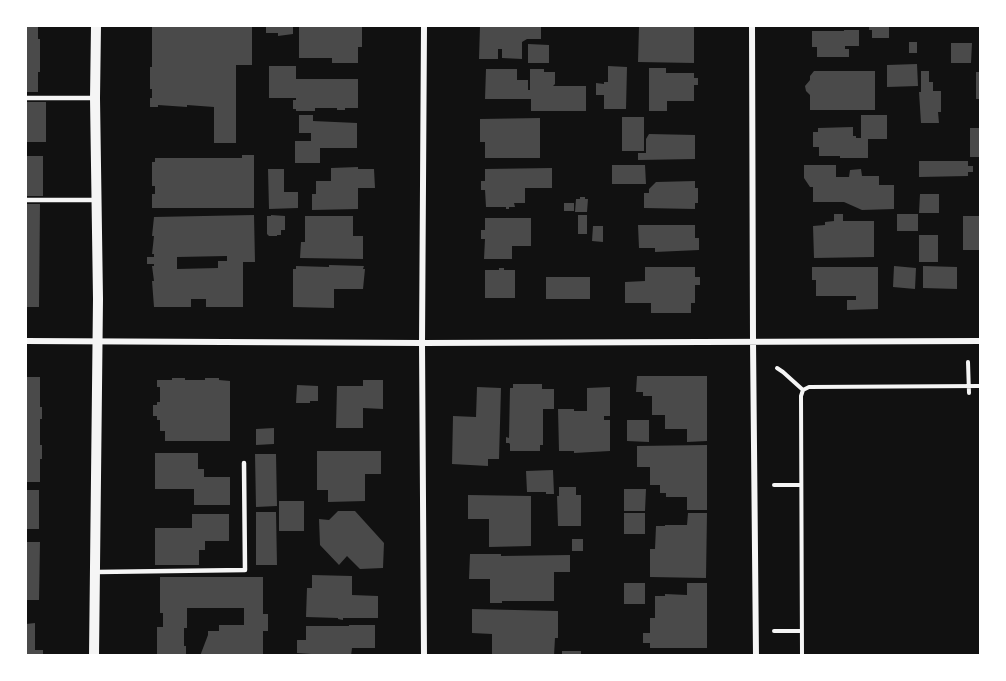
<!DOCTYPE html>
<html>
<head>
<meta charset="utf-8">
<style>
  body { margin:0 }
  #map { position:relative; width:1006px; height:681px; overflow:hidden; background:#111; font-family:"Golos Text",sans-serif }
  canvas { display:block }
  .frame { position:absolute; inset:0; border:27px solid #fff; pointer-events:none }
</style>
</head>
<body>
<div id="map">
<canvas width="1006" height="681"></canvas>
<div class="frame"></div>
</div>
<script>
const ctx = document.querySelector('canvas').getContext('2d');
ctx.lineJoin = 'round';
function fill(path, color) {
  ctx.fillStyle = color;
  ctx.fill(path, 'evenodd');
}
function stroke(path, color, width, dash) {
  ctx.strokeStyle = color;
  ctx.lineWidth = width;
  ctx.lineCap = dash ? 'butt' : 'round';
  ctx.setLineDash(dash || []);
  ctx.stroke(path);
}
fill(new Path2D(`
  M 26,26 L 38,26 L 38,39 L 40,39 L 40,72 L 38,72 L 38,92 L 26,92 Z
  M 152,26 L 252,26 L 252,65 L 236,65 L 236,143 L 214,143 L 214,107 L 187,105 L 187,107 L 158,105 L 158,107 L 150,107 L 150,98 L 152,98 L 152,89 L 150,89 L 150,67 L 152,67 Z
  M 266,26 L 293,26 L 293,34 L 278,36 L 278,33 L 266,33 Z
  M 299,26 L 362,26 L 362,47 L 358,47 L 358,63 L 332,63 L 332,58 L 299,58 Z
  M 480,26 L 541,26 L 541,39 L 527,39 L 522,42 L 522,59 L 502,58 L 502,49 L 498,49 L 498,59 L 479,59 Z
  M 639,26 L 694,26 L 694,63 L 638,62 Z
  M 869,26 L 889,26 L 889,38 L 872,38 L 872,30 L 869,30 Z
  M 844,30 L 859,30 L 859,46 L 845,46 L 845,49 L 849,49 L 849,57 L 817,57 L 817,47 L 812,47 L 812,31 L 844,31 Z
  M 909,42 L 917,42 L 917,53 L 909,53 Z
  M 951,43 L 972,43 L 971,63 L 951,63 Z
  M 528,44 L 549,45 L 549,63 L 528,63 Z
  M 917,64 L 918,86 L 887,87 L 887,65 Z
  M 269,66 L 296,66 L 296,79 L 358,79 L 358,108 L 345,108 L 345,110 L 337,110 L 337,108 L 315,108 L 315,111 L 296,111 L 296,109 L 293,109 L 293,100 L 296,100 L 296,98 L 269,98 Z
  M 608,66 L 627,67 L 626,109 L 604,109 L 604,95 L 596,95 L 596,83 L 604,84 L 604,82 L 608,82 Z
  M 649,68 L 666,68 L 666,73 L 694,73 L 694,78 L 698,78 L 698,85 L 694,85 L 694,101 L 667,101 L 667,111 L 649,111 Z
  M 486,69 L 517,69 L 517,80 L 528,80 L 528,90 L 530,90 L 530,69 L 544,69 L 544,72 L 555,72 L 555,84 L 553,86 L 586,86 L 586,111 L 531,111 L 531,99 L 485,99 Z
  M 814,71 L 875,71 L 875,110 L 810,110 L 810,95 L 806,91 L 805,86 L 810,80 L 810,76 Z
  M 921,71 L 929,71 L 929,82 L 933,82 L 933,91 L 941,91 L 941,112 L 938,112 L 939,123 L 921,123 L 919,92 L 921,92 Z
  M 976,72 L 980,72 L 980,99 L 976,99 Z
  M 26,102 L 46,102 L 46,142 L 26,142 Z
  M 299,115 L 313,115 L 313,121 L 357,123 L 357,148 L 320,148 L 320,163 L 295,163 L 295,141 L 311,141 L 311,133 L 299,133 Z
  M 861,115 L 887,115 L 887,139 L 868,139 L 868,158 L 840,158 L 840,156 L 819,156 L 819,147 L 813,147 L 813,132 L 818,132 L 818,128 L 853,127 L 853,136 L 856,136 L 856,138 L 861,138 Z
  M 622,117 L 644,117 L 644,151 L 622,151 Z
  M 540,118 L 540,158 L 485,158 L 485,142 L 480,142 L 480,119 Z
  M 970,128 L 980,128 L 980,157 L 970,157 Z
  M 649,134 L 695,135 L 695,159 L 638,160 L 638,153 L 646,153 L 646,139 Z
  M 242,155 L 254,155 L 254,208 L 152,208 L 152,194 L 155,194 L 155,186 L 152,186 L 152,162 L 155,162 L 155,158 L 242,158 Z
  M 26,156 L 43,156 L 43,196 L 26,196 Z
  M 919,161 L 968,161 L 968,166 L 973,166 L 973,172 L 968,172 L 968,176 L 919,177 Z
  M 612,165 L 645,165 L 646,184 L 612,184 Z
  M 804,165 L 836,165 L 836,177 L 849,177 L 850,170 L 861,169 L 862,176 L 879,176 L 879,185 L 894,185 L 894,209 L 862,210 L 844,202 L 813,202 L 813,187 L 810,187 L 804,178 Z
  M 358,167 L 358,169 L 374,169 L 375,188 L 358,188 L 358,209 L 312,210 L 312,194 L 316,194 L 316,181 L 331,181 L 331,168 Z
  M 552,168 L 552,188 L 525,188 L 525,203 L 514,203 L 515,207 L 509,207 L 509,209 L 506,209 L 506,207 L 486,207 L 485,190 L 481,190 L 481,181 L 485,181 L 485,169 Z
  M 268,169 L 284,169 L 284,192 L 298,192 L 298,208 L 269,209 Z
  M 695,181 L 695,188 L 698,188 L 698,203 L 695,203 L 695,209 L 644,208 L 644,193 L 649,193 L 649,189 L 656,182 Z
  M 920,194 L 939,194 L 939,213 L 919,213 Z
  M 580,197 L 585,197 L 585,199 L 588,199 L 587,212 L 575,212 L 576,199 L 580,199 Z
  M 564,203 L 574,203 L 574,211 L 564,211 Z
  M 26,204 L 40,204 L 39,307 L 26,307 Z
  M 834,214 L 843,214 L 843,221 L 874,221 L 874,257 L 814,258 L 813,226 L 825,225 L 825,222 L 834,221 Z
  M 897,214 L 918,214 L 918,231 L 897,231 Z
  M 254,215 L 255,262 L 243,262 L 243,307 L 206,307 L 206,299 L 191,299 L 191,307 L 154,307 L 152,281 L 154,281 L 152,266 L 154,266 L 154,264 L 147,264 L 147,257 L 154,257 L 154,254 L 152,254 L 154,236 L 152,236 L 154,217 ZM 227,256 L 227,261 L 218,261 L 218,268 L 177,269 L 177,257 Z
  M 271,215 L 285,216 L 285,230 L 281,230 L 281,235 L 277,235 L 277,236 L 269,236 L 267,234 L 267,216 L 271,216 Z
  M 578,215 L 587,215 L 587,234 L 578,234 Z
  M 305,216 L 353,216 L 353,236 L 363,236 L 363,259 L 300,258 L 301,242 L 305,242 Z
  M 963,216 L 980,216 L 980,250 L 963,250 Z
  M 485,218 L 531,218 L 531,246 L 512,246 L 512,259 L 484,259 L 485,239 L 481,239 L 481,230 L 485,230 Z
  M 638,225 L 695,225 L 695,238 L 699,238 L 699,250 L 655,252 L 655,248 L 639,248 Z
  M 593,226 L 603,226 L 603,242 L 592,241 Z
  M 919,235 L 938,235 L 938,262 L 919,262 Z
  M 329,265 L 364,266 L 363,269 L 365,269 L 363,289 L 334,289 L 334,308 L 293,307 L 293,269 L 296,269 L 296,266 L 329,267 Z
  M 894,266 L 916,268 L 915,289 L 893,287 Z
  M 923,266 L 957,267 L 957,289 L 923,288 Z
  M 645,267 L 695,267 L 695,277 L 700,277 L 700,285 L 695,285 L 695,303 L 691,303 L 691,313 L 651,313 L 651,303 L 625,303 L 625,282 L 645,281 Z
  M 812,267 L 878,267 L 878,309 L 847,310 L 847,300 L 856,300 L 856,296 L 816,296 L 816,280 L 812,280 Z
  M 499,268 L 504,268 L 504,270 L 515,270 L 515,298 L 485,298 L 485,270 L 499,270 Z
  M 546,277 L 590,277 L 590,299 L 546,299 Z
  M 637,376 L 707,376 L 707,441 L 687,442 L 687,429 L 665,429 L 665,415 L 652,415 L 652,396 L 643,396 L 643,392 L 636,392 Z
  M 26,377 L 40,377 L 40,407 L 42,407 L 42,419 L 40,419 L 40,445 L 42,445 L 42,459 L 40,459 L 40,482 L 26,482 Z
  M 172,378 L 185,378 L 185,380 L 205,380 L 205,378 L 219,378 L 219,380 L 230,381 L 230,441 L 165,441 L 165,431 L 160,431 L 160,420 L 157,420 L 157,416 L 153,416 L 153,405 L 157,405 L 157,402 L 160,402 L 160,387 L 157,387 L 157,380 L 172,380 Z
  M 363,380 L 383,380 L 383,409 L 363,408 L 363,428 L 336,428 L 337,386 L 363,386 Z
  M 513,384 L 542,384 L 542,389 L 554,389 L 554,409 L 543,409 L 543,445 L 540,445 L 540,451 L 510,451 L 510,444 L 509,443 L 506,443 L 506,437 L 509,438 L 510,388 L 513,388 Z
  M 297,385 L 318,386 L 318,401 L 310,401 L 310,403 L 296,403 Z
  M 477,387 L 501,388 L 499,459 L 488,459 L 488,466 L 452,464 L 453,416 L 476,417 Z
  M 610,387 L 610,416 L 604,416 L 604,420 L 610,420 L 610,451 L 574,453 L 574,451 L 559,451 L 558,409 L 574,409 L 574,411 L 587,411 L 587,388 Z
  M 627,420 L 649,420 L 649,442 L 627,441 Z
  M 274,428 L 274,444 L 256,445 L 256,429 Z
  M 707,445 L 707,510 L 687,510 L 687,497 L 666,497 L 666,493 L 660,493 L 660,485 L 650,485 L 650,467 L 637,467 L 637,446 Z
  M 317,451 L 381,451 L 381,474 L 365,474 L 365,501 L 328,502 L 328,490 L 317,490 Z
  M 155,453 L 198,453 L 198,469 L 204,469 L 204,477 L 230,477 L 230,505 L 194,505 L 194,489 L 155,489 Z
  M 255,454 L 276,454 L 277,506 L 256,507 Z
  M 553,470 L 554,494 L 546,494 L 546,492 L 527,492 L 526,471 Z
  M 559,487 L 576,487 L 576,495 L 581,495 L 581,526 L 558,526 L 557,496 L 559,496 Z
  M 624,489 L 646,489 L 645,511 L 624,511 Z
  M 26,490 L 39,490 L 39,529 L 26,529 Z
  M 468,495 L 531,496 L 531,546 L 489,547 L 489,519 L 468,519 Z
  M 279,501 L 304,501 L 304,531 L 279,531 Z
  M 338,511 L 355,511 L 384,543 L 383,568 L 360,569 L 347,556 L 339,565 L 320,545 L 319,519 L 329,520 Z
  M 256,512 L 276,512 L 277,565 L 256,565 Z
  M 624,513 L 645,513 L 645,534 L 624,534 Z
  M 688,513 L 707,513 L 706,578 L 650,577 L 650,549 L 655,549 L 656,526 L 665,526 L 665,525 L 687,525 Z
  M 192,514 L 229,514 L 229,541 L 205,541 L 205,550 L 199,550 L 199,565 L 155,565 L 155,528 L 192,528 Z
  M 572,539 L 583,539 L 583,551 L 572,551 Z
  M 26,542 L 40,542 L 39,600 L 26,600 Z
  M 470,554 L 501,554 L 501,556 L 570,555 L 570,572 L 554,572 L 554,601 L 502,601 L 502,603 L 490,603 L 490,579 L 469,579 Z
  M 312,575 L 352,576 L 352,595 L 378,596 L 378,618 L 343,618 L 343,620 L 338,619 L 338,618 L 306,617 L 307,588 L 312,588 Z
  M 160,577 L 263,577 L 263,614 L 268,614 L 268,631 L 263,631 L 263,656 L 200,656 L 208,635 L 208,631 L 219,631 L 219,625 L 244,625 L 244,608 L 187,608 L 187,628 L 184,628 L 184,646 L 186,646 L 186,656 L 157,656 L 157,627 L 163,627 L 163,613 L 160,613 Z
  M 624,583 L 645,583 L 645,604 L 624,604 Z
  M 687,583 L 707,583 L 707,648 L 650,648 L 650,643 L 643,643 L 643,633 L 650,633 L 650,618 L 655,618 L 655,596 L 665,596 L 665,594 L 687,595 Z
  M 472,609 L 558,611 L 558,638 L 555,638 L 554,656 L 492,656 L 492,634 L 472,633 Z
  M 35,623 L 35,650 L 43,650 L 43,656 L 26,656 L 26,624 Z
  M 349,625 L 375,625 L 375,648 L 352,648 L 351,656 L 311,656 L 311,654 L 297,653 L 297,640 L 306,640 L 306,626 L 349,626 Z
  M 562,651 L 581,651 L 581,656 L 562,656 Z`), '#4a4a4a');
stroke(new Path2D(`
  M 968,362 L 969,393
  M 777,368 L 783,372 L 803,390
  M 774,485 L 801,485
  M 774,631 L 802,631
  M 802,656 L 801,396 L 803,390 L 809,387 L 980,386`), '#f5f5f5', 4);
stroke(new Path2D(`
  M 26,98 L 95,98
  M 26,200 L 95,200
  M 97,572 L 245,570 L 244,463`), '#f5f5f5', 4.5);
stroke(new Path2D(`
  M 424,26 L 422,343 L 424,656
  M 752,26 L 753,341 L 756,656
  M 26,341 L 422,343 L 980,341`), '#f5f5f5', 6);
stroke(new Path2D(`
  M 94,656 L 98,299 L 95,98 L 96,26`), '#f5f5f5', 10);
</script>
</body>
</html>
